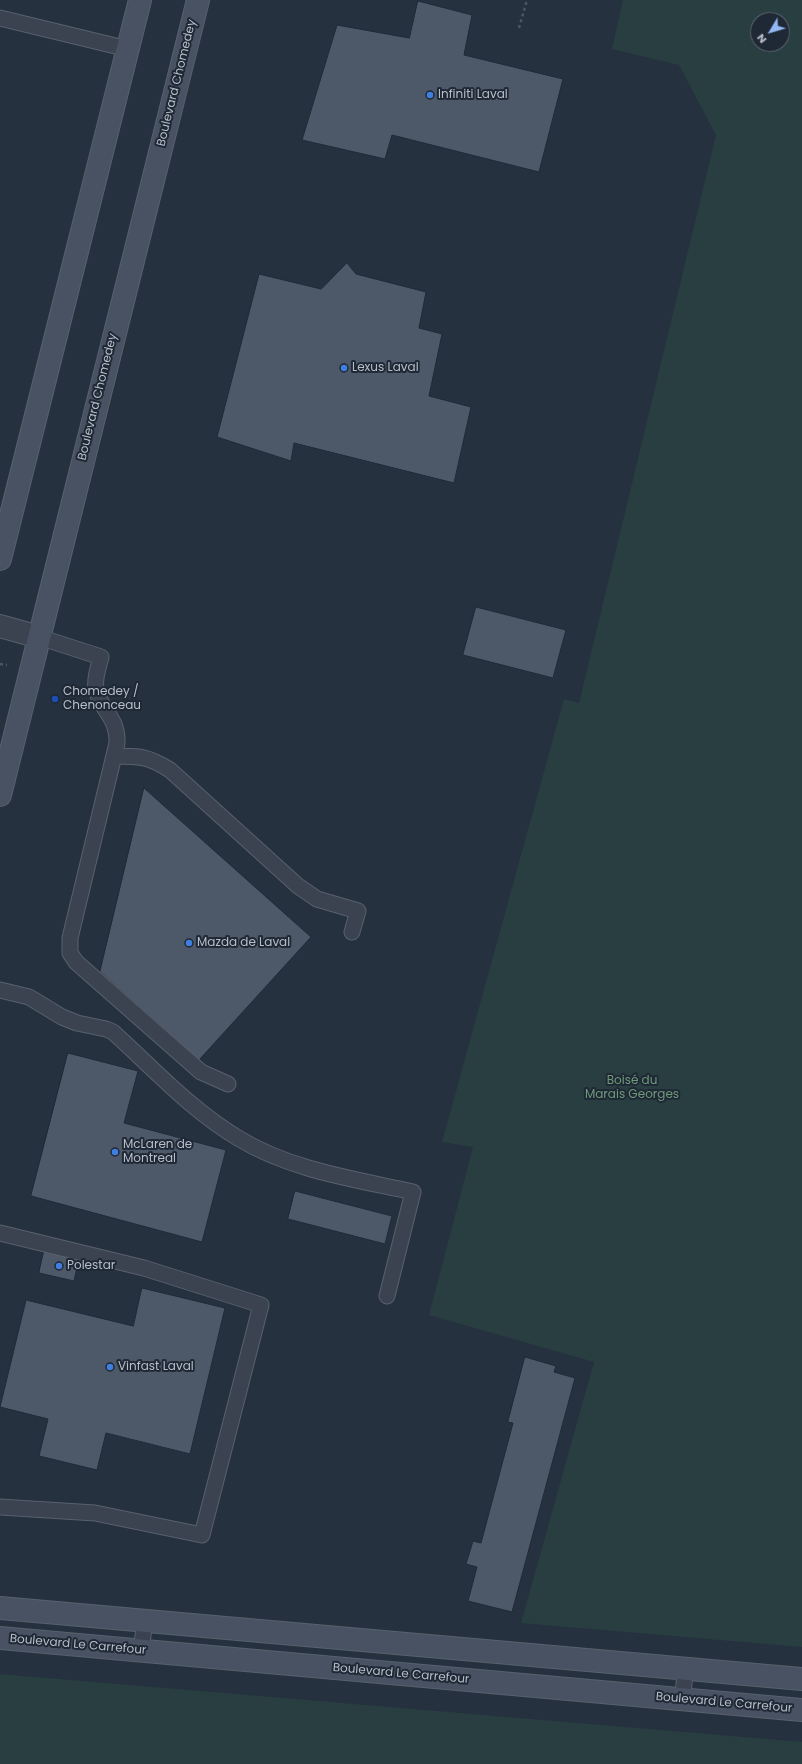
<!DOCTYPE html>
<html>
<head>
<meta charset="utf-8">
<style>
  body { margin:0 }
  #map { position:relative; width:802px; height:1764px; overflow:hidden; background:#26313f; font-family:Poppins,sans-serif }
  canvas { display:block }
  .north { position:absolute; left:750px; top:12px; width:40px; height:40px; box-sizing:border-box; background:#1f2835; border:1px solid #5c6471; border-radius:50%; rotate:232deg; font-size:11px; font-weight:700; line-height:16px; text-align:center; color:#b7beca }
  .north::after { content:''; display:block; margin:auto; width:14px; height:18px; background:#92b7f4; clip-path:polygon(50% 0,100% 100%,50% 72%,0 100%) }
</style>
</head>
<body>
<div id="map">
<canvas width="802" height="1764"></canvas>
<div class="north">N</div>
</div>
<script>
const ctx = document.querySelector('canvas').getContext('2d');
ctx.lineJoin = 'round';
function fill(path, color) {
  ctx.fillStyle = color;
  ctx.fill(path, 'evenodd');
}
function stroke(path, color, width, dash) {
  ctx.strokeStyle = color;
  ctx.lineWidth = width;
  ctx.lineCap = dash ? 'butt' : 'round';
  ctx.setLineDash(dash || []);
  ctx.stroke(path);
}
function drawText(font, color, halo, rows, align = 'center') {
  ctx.font = font + ' Poppins,sans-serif';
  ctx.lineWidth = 4;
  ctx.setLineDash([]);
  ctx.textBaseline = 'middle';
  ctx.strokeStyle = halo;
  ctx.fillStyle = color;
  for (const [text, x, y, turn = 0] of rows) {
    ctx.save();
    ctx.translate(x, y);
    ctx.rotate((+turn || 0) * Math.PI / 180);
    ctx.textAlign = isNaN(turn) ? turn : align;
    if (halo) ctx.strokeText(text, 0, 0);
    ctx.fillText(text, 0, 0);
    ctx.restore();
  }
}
fill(new Path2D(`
  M 623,0 L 802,0 L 802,1647 L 521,1623 L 594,1362 L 429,1315 L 473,1147 L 442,1142 L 564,699 L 579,703 L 716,135 L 679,65 L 612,49 ZM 758,20 L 782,20 L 782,44 L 758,44 Z
  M 0,1674 L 802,1742 L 802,1764 L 0,1764 Z`), '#283e40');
const building = new Path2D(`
  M 418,1 L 472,15 L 464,55 L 563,79 L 539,172 L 392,135 L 385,159 L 302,140 L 337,25 L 409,38 Z
  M 347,263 L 356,274 L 426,292 L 419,328 L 442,334 L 429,396 L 471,407 L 454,483 L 294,443 L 291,461 L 217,437 L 259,274 L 321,289 Z
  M 476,607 L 566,630 L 553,678 L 463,655 Z
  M 144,788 L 311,937 L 199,1060 L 100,972 Z
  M 68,1053 L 138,1071 L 124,1123 L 226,1150 L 202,1242 L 31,1196 Z
  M 295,1191 L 392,1216 L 385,1244 L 288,1219 Z
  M 44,1251 L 79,1259 L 74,1281 L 39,1273 Z
  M 142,1288 L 225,1308 L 190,1454 L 106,1433 L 97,1470 L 39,1456 L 48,1419 L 0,1407 L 26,1300 L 133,1326 Z
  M 525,1357 L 556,1366 L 554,1372 L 575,1378 L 512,1612 L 468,1601 L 477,1567 L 466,1564 L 473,1541 L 481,1543 L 513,1423 L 508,1422 Z`);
fill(building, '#4d5868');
stroke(building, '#212a37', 1);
const lane = new Path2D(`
  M 0,18 L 128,49
  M 39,637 L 101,657 C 99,666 94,678 96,688 C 100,711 118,716 117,743 L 70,938 L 70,953 L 76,962 L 201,1072 L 228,1084
  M 114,756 C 139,756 148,756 170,770 L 298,886 L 317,899 L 358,911 L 352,932
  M 0,990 L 29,997 L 62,1017 L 77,1023 L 106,1029 L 113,1032 C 154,1069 191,1110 238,1138 C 290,1170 354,1179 413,1192 L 387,1296
  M 0,1233 L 144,1268 L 261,1305 L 202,1535 L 95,1513 L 0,1507
  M 141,1651 L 145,1620
  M 683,1699 L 685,1669`);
const street = new Path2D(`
  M 0,626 L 39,637`);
const secondary = new Path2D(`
  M 0,559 L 140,0
  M 0,795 L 198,0
  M 0,1608 L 802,1679
  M 0,1638 L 802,1710`);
stroke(lane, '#58616d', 17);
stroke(street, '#58616d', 24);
stroke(secondary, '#58616d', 24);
stroke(new Path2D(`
  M 519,28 L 527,0
  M 0,664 L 7,665`), '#475a5d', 2.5, [3, 3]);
stroke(lane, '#3a434f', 15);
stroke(street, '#3a434f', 22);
stroke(secondary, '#495262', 22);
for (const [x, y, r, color] of [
  [430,95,4,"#3f7fe0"],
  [344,368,4,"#3f7fe0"],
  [55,699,4,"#1a4fb4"],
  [189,943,4,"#3f7fe0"],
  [115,1152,4,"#3f7fe0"],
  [59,1266,4,"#3f7fe0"],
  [110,1367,4,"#3f7fe0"]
]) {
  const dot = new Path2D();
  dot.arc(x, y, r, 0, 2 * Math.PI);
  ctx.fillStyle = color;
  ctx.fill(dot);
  stroke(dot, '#1f2835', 1.5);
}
drawText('12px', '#b7beca', '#1f2835', [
  ["Boulevard Chomedey",177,83,-76],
  ["Boulevard Chomedey",98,397,-76],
  ["Boulevard Le Carrefour",78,1645,5],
  ["Boulevard Le Carrefour",401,1674,5],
  ["Boulevard Le Carrefour",724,1703,5]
]);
drawText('12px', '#b7beca', '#1f2835', [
  ["Infiniti Laval",438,95],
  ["Lexus Laval",352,368],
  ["Chomedey /",63,692],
  ["Chenonceau",63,706],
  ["Mazda de Laval",197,943],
  ["McLaren de",123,1145],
  ["Montreal",123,1159],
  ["Polestar",67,1266],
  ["Vinfast Laval",118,1367]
], 'left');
drawText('12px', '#6f9a79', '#1f2835', [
  ["Boisé du",632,1081],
  ["Marais Georges",632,1095]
]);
</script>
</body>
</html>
